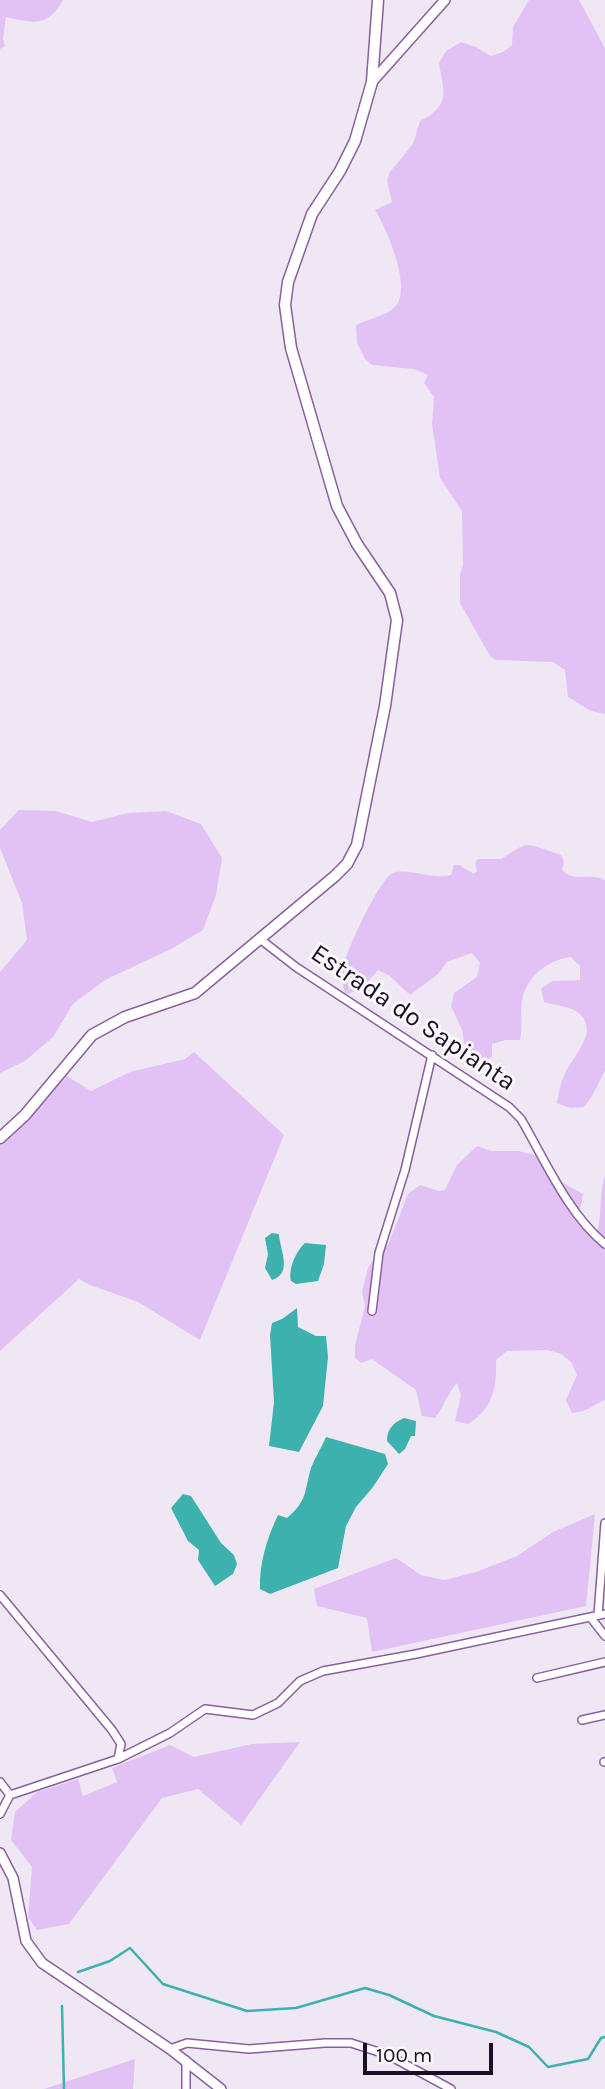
<!DOCTYPE html>
<html>
<head>
<meta charset="utf-8">
<style>
  body { margin:0 }
  #map { position:relative; width:605px; height:2089px; overflow:hidden; background:#f0e7f5; font-family:Karla,sans-serif }
  canvas { display:block }
  .scale { position:absolute; left:363px; top:2043px; width:130px; height:32px; box-sizing:border-box; border:4px solid #1e0d27; border-top:0; padding-left:9px; font-size:21px; line-height:24px; white-space:nowrap; color:#1e0d27; -webkit-text-stroke:5px #f8f8f8; paint-order:stroke }
</style>
</head>
<body>
<div id="map">
<canvas width="605" height="2089"></canvas>
<div class="scale">100 m</div>
</div>
<script>
const ctx = document.querySelector('canvas').getContext('2d');
ctx.lineJoin = 'round';
function fill(path, color) {
  ctx.fillStyle = color;
  ctx.fill(path, 'evenodd');
}
function stroke(path, color, width, dash) {
  ctx.strokeStyle = color;
  ctx.lineWidth = width;
  ctx.lineCap = dash ? 'butt' : 'round';
  ctx.setLineDash(dash || []);
  ctx.stroke(path);
}
function drawText(font, color, halo, rows, align = 'center') {
  ctx.font = font + ' Karla,sans-serif';
  ctx.lineWidth = 6;
  ctx.setLineDash([]);
  ctx.textBaseline = 'middle';
  ctx.strokeStyle = halo;
  ctx.fillStyle = color;
  for (const [text, x, y, turn = 0] of rows) {
    ctx.save();
    ctx.translate(x, y);
    ctx.rotate((+turn || 0) * Math.PI / 180);
    ctx.textAlign = isNaN(turn) ? turn : align;
    if (halo) ctx.strokeText(text, 0, 0);
    ctx.fillText(text, 0, 0);
    ctx.restore();
  }
}
fill(new Path2D(`
  M 0,0 L 63,0 C 47,28 34,23 6,17 L 3,39 L 5,46 L 0,49 Z
  M 529,0 L 579,0 L 605,48 L 605,714 L 591,711 L 568,697 L 565,670 L 553,662 L 495,660 L 490,656 L 460,603 L 460,574 L 463,565 L 462,511 L 440,478 L 432,424 L 434,397 L 424,383 L 428,375 L 413,369 L 372,365 L 365,359 L 357,343 L 356,325 C 368,319 386,316 395,307 C 413,289 387,229 375,210 L 392,202 L 387,181 L 389,173 L 413,144 L 420,121 C 451,105 444,93 439,63 L 446,51 L 461,42 L 476,47 L 491,56 L 503,52 L 512,45 L 513,27 Z
  M 19,810 L 56,811 L 92,822 L 128,813 L 166,811 L 201,824 L 222,858 L 216,895 L 203,930 L 171,949 L 105,980 L 73,1004 L 53,1037 L 25,1061 L 0,1073 L 0,972 L 27,940 L 22,903 L 0,848 L 0,830 Z
  M 526,845 L 535,846 L 561,855 L 564,862 L 562,870 C 574,883 589,872 605,880 L 605,1071 L 592,1096 L 584,1107 L 570,1108 L 557,1103 C 559,1094 560,1084 564,1076 C 570,1058 599,1035 581,1015 C 573,1006 555,1006 544,1002 L 541,989 L 552,981 L 580,980 L 580,966 L 571,957 C 548,960 525,977 522,1002 C 520,1015 523,1027 520,1040 L 506,1040 L 492,1044 L 492,1057 L 480,1063 L 467,1058 L 462,1030 L 451,1006 L 454,993 L 477,977 L 480,963 L 472,953 L 447,962 L 438,974 L 410,995 L 390,976 L 378,970 C 369,981 360,992 345,994 C 343,985 341,977 343,967 C 347,950 379,879 393,873 C 409,867 430,880 451,875 L 454,865 L 459,865 L 474,874 L 477,871 L 475,863 L 478,859 L 501,859 L 518,848 Z
  M 194,1052 L 284,1135 L 200,1340 L 138,1302 L 90,1285 L 79,1279 L 0,1351 L 0,1145 L 67,1076 L 91,1091 L 130,1072 L 185,1059 Z
  M 477,1146 L 491,1151 L 518,1151 L 544,1157 L 558,1180 L 583,1194 L 581,1206 L 575,1219 L 584,1229 L 598,1229 C 602,1210 599,1195 605,1175 L 605,1400 C 589,1406 592,1411 572,1413 L 566,1400 L 577,1375 L 571,1362 L 561,1354 L 548,1350 L 507,1351 L 496,1360 C 497,1387 493,1409 468,1424 L 455,1421 L 461,1395 L 457,1383 C 447,1394 444,1407 435,1418 L 422,1416 L 416,1390 L 372,1359 L 361,1363 L 355,1358 L 355,1345 L 365,1306 L 362,1292 L 368,1268 L 374,1258 L 388,1245 L 408,1194 L 420,1185 L 439,1191 L 445,1190 L 457,1165 Z
  M 595,1514 L 586,1606 L 372,1652 L 367,1618 L 317,1606 L 314,1589 L 396,1558 L 421,1575 L 444,1580 L 476,1572 L 517,1556 L 553,1532 Z
  M 300,1742 L 241,1825 L 198,1789 L 162,1798 L 69,1924 L 37,1930 L 28,1917 L 32,1867 L 11,1840 L 15,1812 L 37,1792 L 78,1779 L 83,1796 L 117,1782 L 112,1768 L 170,1745 L 194,1757 L 252,1744 Z
  M 135,2059 L 133,2089 L 44,2089 Z`), '#e2c2f4');
fill(new Path2D(`
  M 272,1233 L 279,1234 C 279,1248 294,1273 272,1280 L 265,1268 L 268,1254 L 265,1238 Z
  M 305,1243 L 326,1245 L 324,1264 L 318,1281 L 296,1284 L 291,1281 C 288,1269 296,1251 305,1243 Z
  M 297,1308 L 298,1327 L 316,1336 L 326,1336 L 328,1357 L 323,1406 L 299,1452 L 269,1446 L 274,1402 L 270,1335 L 272,1323 L 282,1319 Z
  M 404,1418 L 416,1421 L 415,1436 L 411,1436 L 405,1449 L 399,1454 L 387,1441 C 387,1429 393,1423 404,1418 Z
  M 326,1437 L 385,1454 L 388,1464 L 373,1487 L 356,1507 L 346,1526 L 338,1568 L 270,1594 L 260,1589 C 259,1564 267,1538 278,1515 L 287,1518 C 308,1500 304,1492 311,1468 C 315,1457 322,1447 326,1437 Z
  M 183,1494 L 191,1496 L 221,1543 L 234,1555 L 237,1564 L 233,1574 L 215,1586 L 198,1560 L 199,1550 L 188,1541 L 171,1508 Z`), '#3db1ae');
stroke(new Path2D(`
  M 78,1972 L 110,1961 L 130,1948 L 163,1984 L 247,2011 L 296,2008 L 365,1988 L 389,1995 L 434,2016 L 496,2032 L 529,2047 L 548,2067 L 588,2059 L 601,2038 L 605,2037
  M 62,2006 L 64,2089`), '#3db1ae', 2.5);
const minor = new Path2D(`
  M 260,939 L 296,967 L 509,1107 L 521,1119 C 545,1160 568,1214 605,1244
  M 372,1311 L 379,1253 L 405,1170 L 432,1055
  M 0,1595 L 112,1730 L 121,1744 L 118,1759
  M 598,1615 L 605,1523
  M 591,1618 L 605,1636
  M 537,1678 L 605,1662
  M 582,1720 L 605,1715
  M 604,1762 L 605,1762
  M 0,1782 L 10,1795
  M 10,1795 L 118,1759 L 170,1733 L 205,1709 L 253,1715 L 278,1703 L 300,1681 L 323,1671 L 416,1654 L 605,1614
  M 0,1814 L 10,1795
  M 170,2049 L 187,2043 L 249,2049 L 325,2043 L 351,2043 L 388,2055 L 451,2089
  M 186,2060 L 186,2089`);
const tertiary = new Path2D(`
  M 372,82 L 445,0
  M 0,1853 L 13,1878 L 26,1941 L 42,1963 L 170,2049 L 221,2089`);
const secondary = new Path2D(`
  M 0,1138 L 25,1115 L 92,1035 L 125,1017 L 195,993 L 335,876 L 347,864 L 357,845 L 385,706 L 397,620 L 390,593 L 357,544 L 337,506 L 291,348 L 285,305 L 288,282 L 312,214 L 340,171 L 355,141 L 372,82 L 378,0`);
stroke(minor, '#895f9f', 10);
stroke(tertiary, '#895f9f', 12);
stroke(secondary, '#895f9f', 13);
stroke(minor, '#fff', 7);
stroke(tertiary, '#fff', 9);
stroke(secondary, '#fff', 10);
drawText('26px', '#1e0d27', '#f8f8f8', [
  ["Estrada do Sapianta",413,1018,34]
]);
</script>
</body>
</html>
